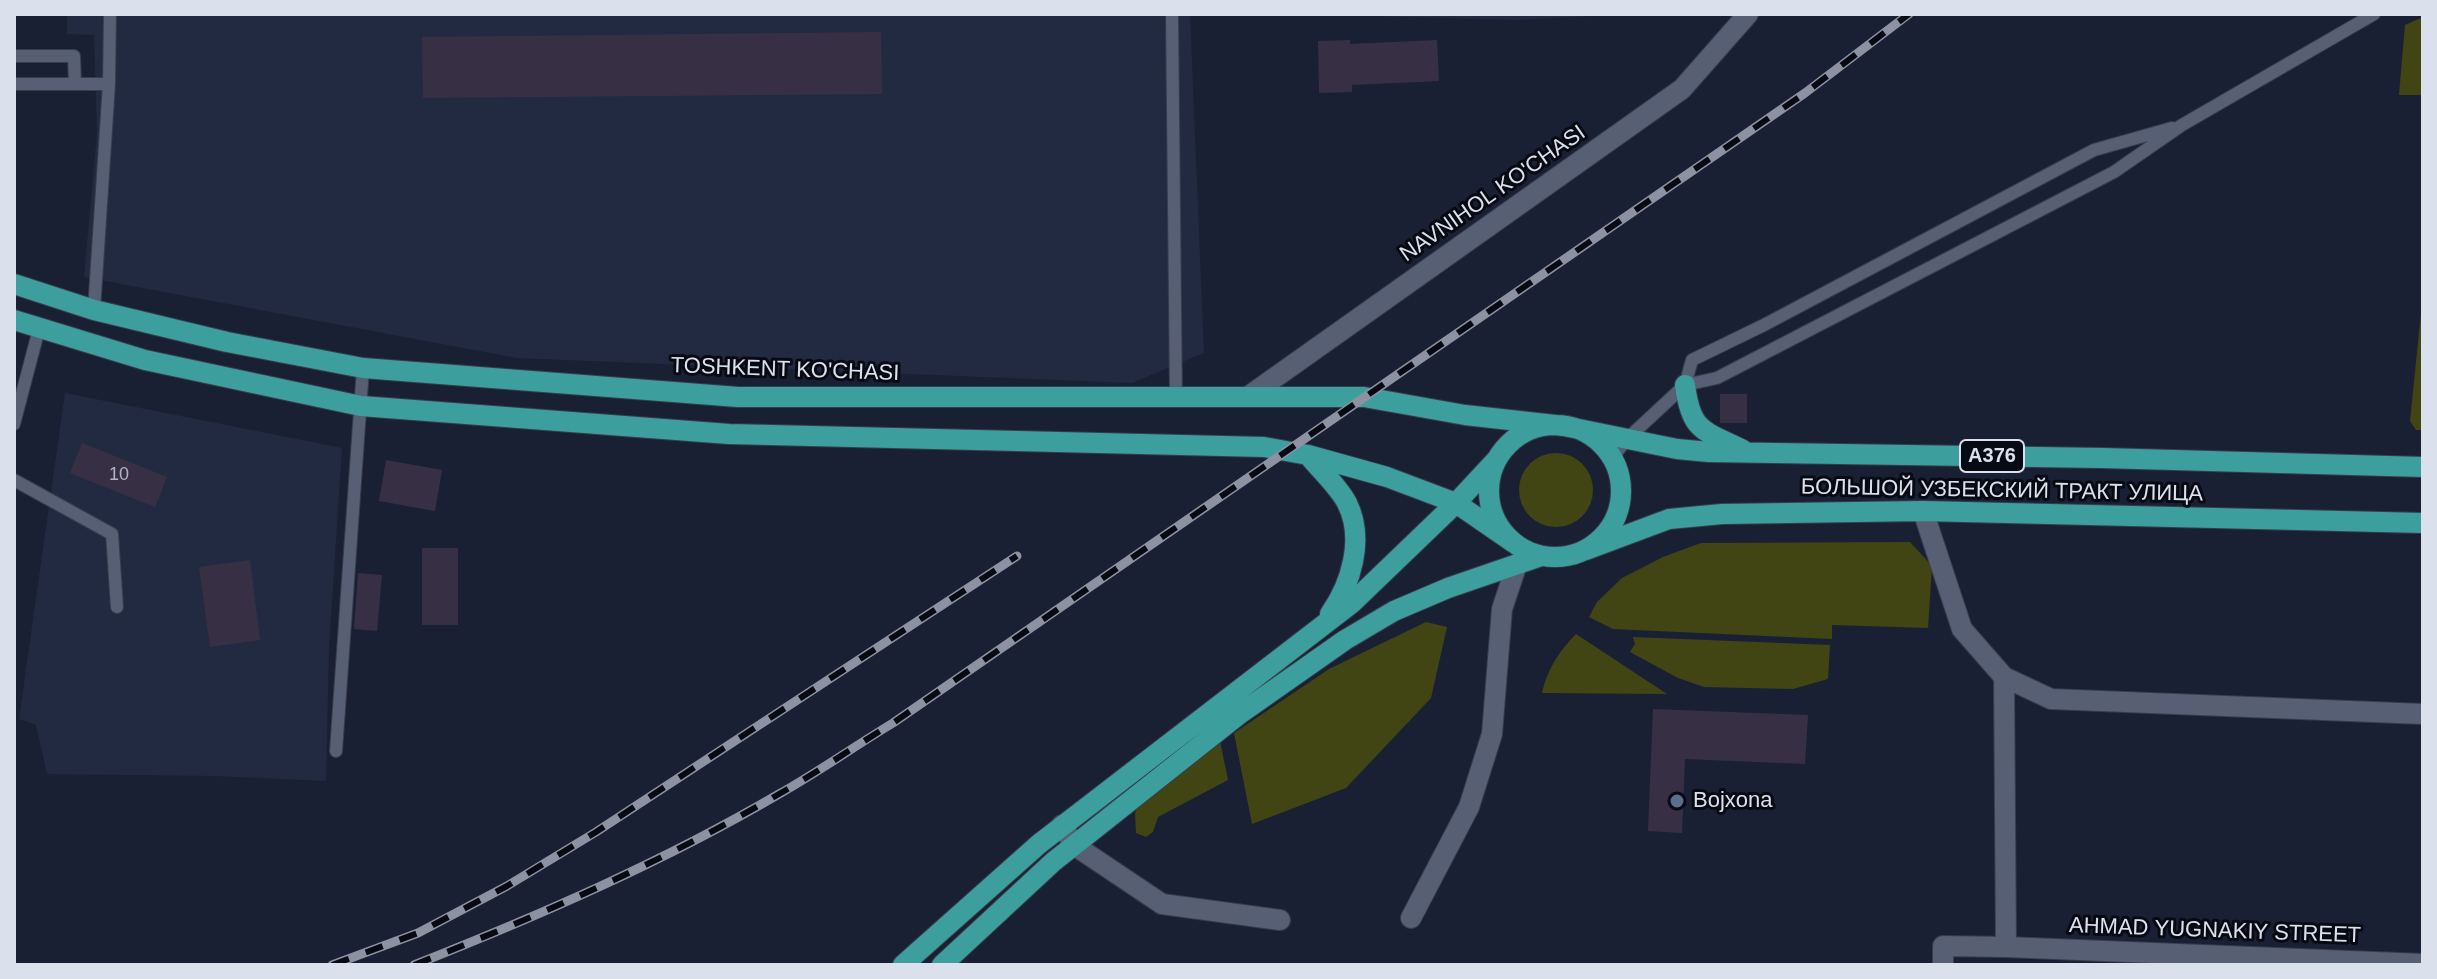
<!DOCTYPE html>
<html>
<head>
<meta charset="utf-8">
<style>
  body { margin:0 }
  #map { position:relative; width:2437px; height:979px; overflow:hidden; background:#1a2033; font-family:Helvetica,sans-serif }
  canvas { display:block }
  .frame { position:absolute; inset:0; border:16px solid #dbe0ed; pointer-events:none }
</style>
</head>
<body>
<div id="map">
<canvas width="2437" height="979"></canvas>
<div class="frame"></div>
</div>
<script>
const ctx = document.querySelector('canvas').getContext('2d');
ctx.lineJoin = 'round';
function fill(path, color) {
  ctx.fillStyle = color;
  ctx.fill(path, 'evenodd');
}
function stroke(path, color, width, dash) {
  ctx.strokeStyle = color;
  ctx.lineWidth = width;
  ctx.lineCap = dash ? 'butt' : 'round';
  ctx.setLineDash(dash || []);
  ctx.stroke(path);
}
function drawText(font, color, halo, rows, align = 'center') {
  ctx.font = font + ' Helvetica,sans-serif';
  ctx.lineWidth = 6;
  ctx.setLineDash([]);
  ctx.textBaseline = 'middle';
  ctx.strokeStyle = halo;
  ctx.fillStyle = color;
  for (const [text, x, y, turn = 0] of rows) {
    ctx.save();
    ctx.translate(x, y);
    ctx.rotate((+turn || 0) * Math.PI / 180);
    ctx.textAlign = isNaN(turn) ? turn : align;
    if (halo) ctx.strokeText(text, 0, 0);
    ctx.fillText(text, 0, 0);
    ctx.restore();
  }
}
fill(new Path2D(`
  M 67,14 L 1190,14 L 1204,353 L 1132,383 L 517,358 L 84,277 L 97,133 L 94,35 L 67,34 Z
  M 1300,14 L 1629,14 L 1518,20 Z
  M 65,393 L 342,448 L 329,648 L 326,781 L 215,776 L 47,774 L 36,725 L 19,719 Z`), '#222a42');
fill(new Path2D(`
  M 2423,17 L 2423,95 L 2399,95 L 2405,25 Z
  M 2423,293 L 2423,430 L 2416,430 L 2410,421 Z
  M1519 490a37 37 0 1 1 74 0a37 37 0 1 1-74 0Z
  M 1910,542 L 1932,566 L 1928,628 L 1832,625 L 1832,639 L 1613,629 L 1589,617 L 1597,602 L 1622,578 L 1663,557 L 1701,543 Z
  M 1426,622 L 1447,627 L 1431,698 L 1346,788 L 1252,824 L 1234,733 L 1329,669 Z
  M 1576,634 L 1667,694 L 1542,693 C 1547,670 1559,651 1576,634 Z
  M 1633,637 L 1830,645 L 1828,679 L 1793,689 L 1704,687 L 1678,678 L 1630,652 L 1635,644 Z
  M 1220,741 L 1228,780 L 1158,817 L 1153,832 L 1146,837 L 1136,833 L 1135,813 L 1140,801 Z`), '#414514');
fill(new Path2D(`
  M 881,32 L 882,94 L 423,98 L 422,37 Z
  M 1350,40 L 1350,44 L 1437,40 L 1439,81 L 1352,85 L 1352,92 L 1319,93 L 1318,41 Z
  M 1720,394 L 1747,394 L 1747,423 L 1720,423 Z
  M 82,443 L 167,477 L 155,507 L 70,473 Z
  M 386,460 L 442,470 L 435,511 L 379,501 Z
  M 422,548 L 458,548 L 458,625 L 422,625 Z
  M 250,560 L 260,640 L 210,647 L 199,567 Z
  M 358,573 L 382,575 L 377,631 L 354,629 Z
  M 1653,709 L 1808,715 L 1805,764 L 1685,759 L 1682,833 L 1648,831 Z`), '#373045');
const service = new Path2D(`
  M 1172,14 L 1176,399
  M 14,56 L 74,56 L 75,84
  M 14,84 L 109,84
  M 94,310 L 109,84 L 110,14
  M 1685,385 L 1717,378 L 2114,172 L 2182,125 L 2374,14
  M 14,424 L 39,329
  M 1612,458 L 1628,438 L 1685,385 L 1692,360 L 1764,325 L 2094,150 L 2172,128
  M 14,480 L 112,534 L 117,607
  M 336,751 L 363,368`);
const minor = new Path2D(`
  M 1249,396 L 1682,89 L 1748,14
  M 1923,511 L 1962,629 L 2004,677 L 2051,699 L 2423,714
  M 1062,825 L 1074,845 L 1162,904 L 1280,920
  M 1411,918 L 1469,807 L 1492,734 L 1502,609 L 1517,564
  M 2006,947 L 2423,964
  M 1943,965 L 1943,946 L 2006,947 L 2004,677`);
const primary = new Path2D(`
  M 14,284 L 94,310 L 227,342 L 363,368 L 738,397 L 1364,397 L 1465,415 L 1564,426 L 1677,449 L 1709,452 L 2102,458 L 2423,467
  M 14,320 L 145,360 L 361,406 L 729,434 L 1264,447 L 1308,455 L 1387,477 L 1456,503 L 1514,543
  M 1685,385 C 1691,432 1703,430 1743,450
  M1489 491a66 66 0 1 1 132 0a66 66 0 1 1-132 0Z
  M 1308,455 C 1320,470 1338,486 1347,503 C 1365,539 1351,584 1330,614
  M 1586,550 L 1669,519 L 1722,514 L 1923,511 L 2423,523
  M 903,965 L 1039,844 L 1352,603 L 1456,503 L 1497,459
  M 942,965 L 1053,862 L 1241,713 L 1345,640 L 1394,611 L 1448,588 L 1541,556`);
stroke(service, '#383d4d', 14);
stroke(minor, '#383d4d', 22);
stroke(primary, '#383d4d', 22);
stroke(service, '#575f75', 12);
stroke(minor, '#575f75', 20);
stroke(primary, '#3c9f9e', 20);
const rail = new Path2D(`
  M 332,965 L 418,933 L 507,886 L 596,832 L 1017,556
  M 414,965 C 538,916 663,862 779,794 C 818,772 855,746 893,723 L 1805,93 L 1909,14`);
stroke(rail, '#8c92a1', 9);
stroke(rail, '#080a13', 6, [18]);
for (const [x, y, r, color] of [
  [1677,801,8,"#5c6f8a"]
]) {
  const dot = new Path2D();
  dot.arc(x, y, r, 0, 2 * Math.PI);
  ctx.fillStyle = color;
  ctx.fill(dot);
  stroke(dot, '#080a13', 3);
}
drawText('18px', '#b2b4c3', null, [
  ["10",119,475]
]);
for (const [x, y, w] of [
  [1992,456,64]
]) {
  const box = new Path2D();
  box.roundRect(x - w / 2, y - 16, w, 32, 6);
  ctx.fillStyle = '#080a13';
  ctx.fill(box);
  stroke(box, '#dbe0ed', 2);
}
drawText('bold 20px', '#dbe0ed', null, [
  ["A376",1992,456]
]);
drawText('22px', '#dbe0ed', '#080a13', [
  ["NAVNIHOL KO'CHASI",1493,194,-35],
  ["TOSHKENT KO'CHASI",785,370,2],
  ["БОЛЬШОЙ УЗБЕКСКИЙ ТРАКТ УЛИЦА",2002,491,1],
  ["AHMAD YUGNAKIY STREET",2215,931,2]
]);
drawText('22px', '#dbe0ed', '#080a13', [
  ["Bojxona",1693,801]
], 'left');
</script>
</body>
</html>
